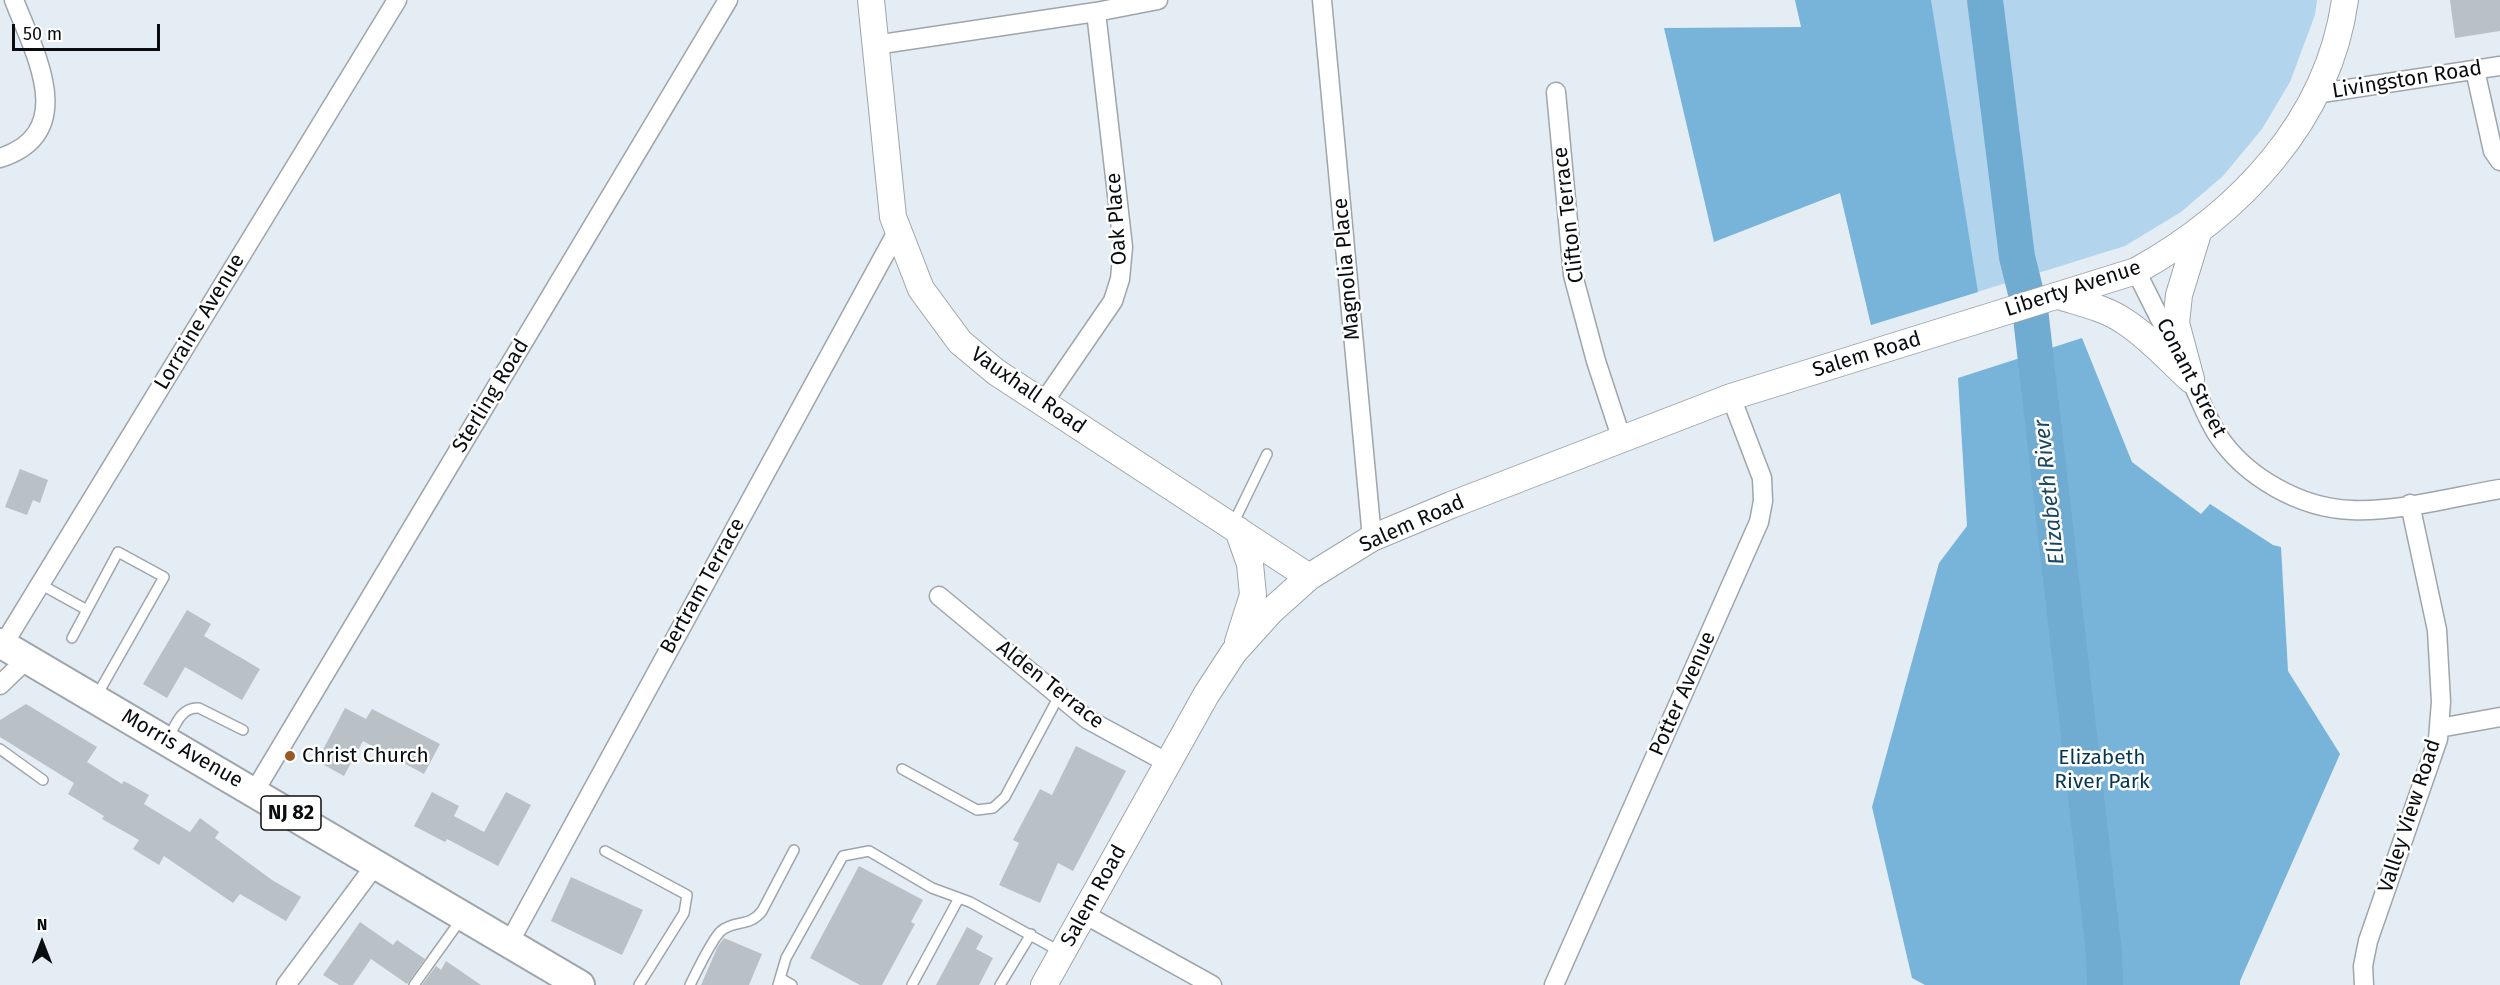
<!DOCTYPE html>
<html>
<head>
<meta charset="utf-8">
<style>
  body { margin:0 }
  #map { position:relative; width:2500px; height:985px; overflow:hidden; background:#e4edf3; font-family:"Fira Sans",sans-serif }
  canvas { display:block }
  .north { position:absolute; left:12px; top:913px; width:60px; height:60px; -webkit-text-stroke:4px #fff; paint-order:stroke; rotate:0deg; font-size:16px; font-weight:700; line-height:24px; text-align:center; color:#0a0d0f }
  .north::after { content:''; display:block; margin:auto; width:21px; height:27px; background:#0a0d0f; clip-path:polygon(50% 0,100% 100%,50% 72%,0 100%) }
  .scale { position:absolute; left:12px; top:24px; width:148px; height:27px; box-sizing:border-box; border:3px solid #0a0d0f; border-top:0; padding-left:8px; font-size:18px; line-height:21px; white-space:nowrap; color:#0a0d0f; -webkit-text-stroke:4px #fff; paint-order:stroke }
</style>
</head>
<body>
<div id="map">
<canvas width="2500" height="985"></canvas>
<div class="north">N</div>
<div class="scale">50 m</div>
</div>
<script>
const ctx = document.querySelector('canvas').getContext('2d');
ctx.lineJoin = 'round';
function fill(path, color) {
  ctx.fillStyle = color;
  ctx.fill(path, 'evenodd');
}
function stroke(path, color, width, dash) {
  ctx.strokeStyle = color;
  ctx.lineWidth = width;
  ctx.lineCap = dash ? 'butt' : 'round';
  ctx.setLineDash(dash || []);
  ctx.stroke(path);
}
function drawText(font, color, halo, rows, align = 'center') {
  ctx.font = font + ' "Fira Sans",sans-serif';
  ctx.lineWidth = 5;
  ctx.setLineDash([]);
  ctx.textBaseline = 'middle';
  ctx.strokeStyle = halo;
  ctx.fillStyle = color;
  for (const [text, x, y, turn = 0] of rows) {
    ctx.save();
    ctx.translate(x, y);
    ctx.rotate((+turn || 0) * Math.PI / 180);
    ctx.textAlign = isNaN(turn) ? turn : align;
    if (halo) ctx.strokeText(text, 0, 0);
    ctx.fillText(text, 0, 0);
    ctx.restore();
  }
}
fill(new Path2D(`
  M 1795,0 L 2317,0 L 2315,15 L 2290,82 L 2262,129 L 2223,176 L 2181,212 L 2125,246 L 1871,325 Z`), '#b2d5ed');
fill(new Path2D(`
  M 1795,0 L 1931,0 L 1978,292 L 1871,325 L 1840,193 L 1714,242 L 1664,28 L 1801,27 Z
  M 2082,338 L 2132,462 L 2201,514 L 2210,504 L 2273,545 L 2281,547 L 2288,671 L 2340,754 L 2240,981 L 2240,985 L 1925,985 L 1912,978 L 1872,807 L 1939,563 L 1967,526 L 1958,378 Z`), '#78b4da');
stroke(new Path2D(`
  M 1985,0 L 2017,257 L 2030,309 L 2104,953 L 2105,985`), '#70acd2', 36);
fill(new Path2D(`
  M 2450,0 L 2500,0 L 2500,31 L 2455,38 Z
  M 20,469 L 48,480 L 40,503 L 33,500 L 27,515 L 5,507 Z
  M 187,610 L 211,624 L 204,636 L 260,669 L 242,700 L 185,667 L 167,698 L 143,684 Z
  M 26,704 L 97,747 L 87,762 L 122,784 L 124,781 L 149,795 L 144,804 L 190,832 L 200,818 L 219,832 L 215,838 L 272,880 L 301,897 L 286,921 L 240,894 L 233,903 L 164,856 L 159,865 L 133,849 L 139,840 L 102,819 L 104,816 L 68,794 L 74,783 L 0,737 L 0,720 Z
  M 345,708 L 366,719 L 372,709 L 440,744 L 424,774 L 363,741 L 344,776 L 317,761 Z
  M 1076,746 L 1126,771 L 1073,871 L 1058,863 L 1040,903 L 999,885 L 1019,843 L 1013,840 L 1040,789 L 1052,795 Z
  M 432,792 L 459,806 L 454,816 L 484,832 L 506,792 L 531,805 L 498,866 L 447,839 L 445,842 L 414,826 Z
  M 859,866 L 923,900 L 911,922 L 915,924 L 882,985 L 860,985 L 810,958 Z
  M 571,877 L 643,910 L 622,955 L 551,921 Z
  M 360,922 L 393,945 L 397,940 L 425,959 L 407,984 L 371,959 L 353,985 L 339,985 L 323,975 Z
  M 967,927 L 983,936 L 976,949 L 993,958 L 979,985 L 936,985 Z
  M 724,938 L 762,954 L 749,985 L 701,985 L 718,946 Z
  M 446,961 L 481,985 L 422,985 L 436,966 L 441,970 Z`), '#b9c1c7');
const lane = new Path2D(`
  M 1233,524 L 1267,454
  M 40,584 L 87,610
  M 72,638 L 118,552 L 164,577 L 96,697
  M 168,739 C 176,724 181,707 199,708 L 243,730
  M 0,749 L 43,780
  M 902,769 L 977,810 L 993,808 L 1005,797 L 1059,696
  M 605,851 L 687,895 L 684,913 L 639,985
  M 780,978 L 792,985
  M 414,985 L 462,918
  M 690,985 C 696,973 712,939 721,931 C 735,919 749,928 762,911 L 794,850
  M 778,985 L 786,958 L 843,856 L 869,851 L 932,888 L 970,902 L 1061,952
  M 912,985 L 959,898
  M 1000,985 L 1031,934`);
const street = new Path2D(`
  M 1322,0 L 1372,538
  M 875,45 L 1096,12 L 1158,0
  M 2475,70 L 2493,151 L 2500,161
  M 1556,92 L 1573,275 L 1596,361 L 1622,440
  M 2315,94 L 2500,66
  M 0,158 C 80,132 34,52 14,0
  M 2136,271 C 2153,305 2170,339 2187,373 C 2198,393 2205,415 2217,434 C 2245,477 2300,508 2351,510 C 2400,512 2452,497 2500,489
  M 1043,403 L 1113,301 L 1120,279 L 1123,247 L 1096,12
  M 939,596 L 1087,719 L 1168,763
  M 3,645 L 397,0
  M 0,685 L 27,659
  M 2439,728 L 2500,717
  M 254,792 L 728,0
  M 1084,914 L 1212,985
  M 509,943 L 898,230
  M 286,985 L 376,864
  M 1554,985 L 1759,522 L 1763,501 L 1762,478 L 1731,397
  M 2364,985 L 2363,966 L 2368,941 L 2438,739 L 2441,702 L 2437,630 L 2410,504`);
const secondary = new Path2D(`
  M 871,0 L 893,217 L 921,289 L 960,342 L 996,372 L 1309,577
  M 2059,296 C 2080,303 2105,308 2124,321 C 2149,337 2169,360 2191,380
  M 2191,379 L 2176,323 L 2179,295 L 2198,233
  M 1238,642 L 1253,595 L 1250,564 L 1238,530
  M 1044,985 L 1206,695 L 1234,652 L 1271,611 L 1309,577 L 1372,538 L 1451,505 L 1731,397 L 2136,271 C 2239,214 2328,121 2345,0`);
const primary = new Path2D(`
  M 0,643 L 580,985`);
stroke(lane, '#9ea6ac', 12);
stroke(street, '#9ea6ac', 21);
stroke(secondary, '#9ea6ac', 28);
stroke(primary, '#9ea6ac', 32);
stroke(lane, '#fff', 9);
stroke(street, '#fff', 18);
stroke(secondary, '#fff', 26);
stroke(primary, '#fff', 28);
for (const [x, y, r, color] of [
  [290,756,6,"#995922"]
]) {
  const dot = new Path2D();
  dot.arc(x, y, r, 0, 2 * Math.PI);
  ctx.fillStyle = color;
  ctx.fill(dot);
  stroke(dot, '#fff', 2);
}
for (const [x, y, w] of [
  [291,813,60]
]) {
  const box = new Path2D();
  box.roundRect(x - w / 2, y - 17, w, 34, 4.5);
  ctx.fillStyle = '#fff';
  ctx.fill(box);
  stroke(box, '#0a0d0f', 1.5);
}
drawText('bold 20px', '#0a0d0f', null, [
  ["NJ 82",291,813]
]);
drawText('21px', '#0a0d0f', '#fff', [
  ["Livingston Road",2407,80,-9],
  ["Clifton Terrace",1569,215,-97],
  ["Oak Place",1117,219,-94],
  ["Magnolia Place",1347,269,-95],
  ["Liberty Avenue",2073,289,-18],
  ["Lorraine Avenue",200,322,-59],
  ["Salem Road",1867,355,-17],
  ["Conant Street",2191,378,63],
  ["Vauxhall Road",1028,391,35],
  ["Sterling Road",491,396,-59],
  ["Salem Road",1412,524,-24],
  ["Bertram Terrace",703,586,-61],
  ["Alden Terrace",1050,685,38],
  ["Potter Avenue",1683,694,-66],
  ["Morris Avenue",182,749,30],
  ["Valley View Road",2410,816,-72],
  ["Salem Road",1094,896,-61]
]);
drawText('21px', '#0a0d0f', '#fff', [
  ["Christ Church",302,756]
], 'left');
drawText('21px', '#033751', '#fff', [
  ["Elizabeth",2102,758],
  ["River Park",2102,782]
]);
drawText('italic 22px', '#184762', '#fff', [
  ["Elizabeth River",2050,492,-96]
]);
</script>
</body>
</html>
